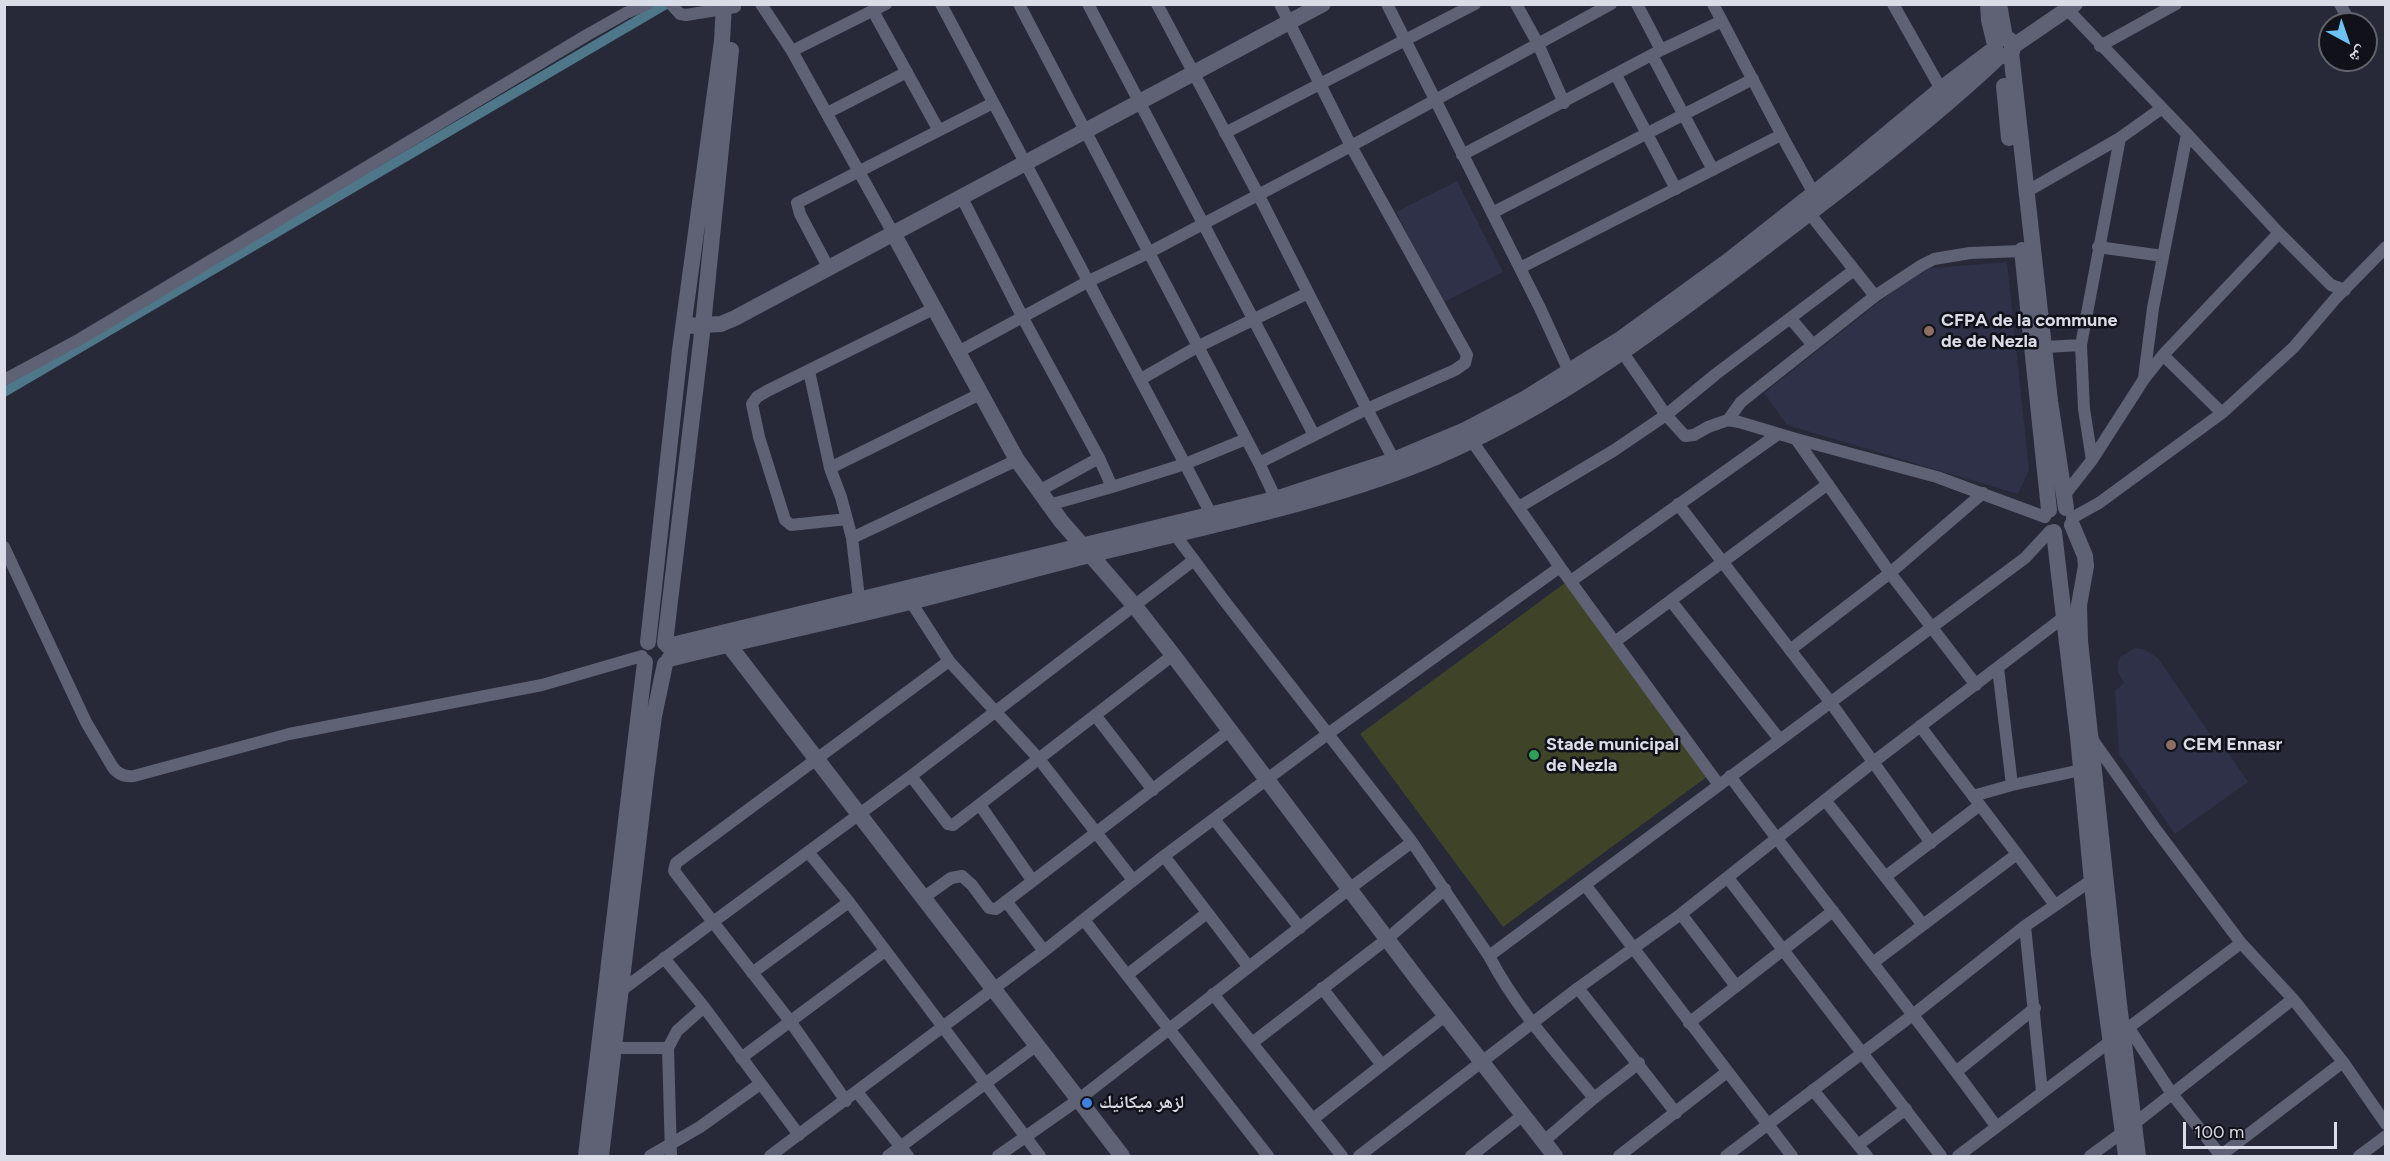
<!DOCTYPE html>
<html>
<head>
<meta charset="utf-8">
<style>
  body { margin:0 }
  #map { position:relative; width:2390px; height:1161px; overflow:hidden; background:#272939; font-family:Figtree,"Noto Naskh Arabic",sans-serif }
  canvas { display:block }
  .frame { position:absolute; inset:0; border:6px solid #dadce7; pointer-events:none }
  .north { position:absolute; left:2318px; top:12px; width:60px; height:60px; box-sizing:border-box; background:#111219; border:2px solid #61636b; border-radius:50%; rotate:140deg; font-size:16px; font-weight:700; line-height:24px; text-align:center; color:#dadce7 }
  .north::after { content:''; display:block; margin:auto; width:21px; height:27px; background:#6dc2f3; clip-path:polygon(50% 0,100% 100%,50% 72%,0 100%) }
  .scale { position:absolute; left:2183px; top:1122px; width:154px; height:27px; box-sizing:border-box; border:3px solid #dadce7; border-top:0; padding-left:8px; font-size:18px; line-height:21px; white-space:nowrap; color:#dadce7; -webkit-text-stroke:4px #111219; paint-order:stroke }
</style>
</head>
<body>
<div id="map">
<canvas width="2390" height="1161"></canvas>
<div class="frame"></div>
<div class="north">ش</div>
<div class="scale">100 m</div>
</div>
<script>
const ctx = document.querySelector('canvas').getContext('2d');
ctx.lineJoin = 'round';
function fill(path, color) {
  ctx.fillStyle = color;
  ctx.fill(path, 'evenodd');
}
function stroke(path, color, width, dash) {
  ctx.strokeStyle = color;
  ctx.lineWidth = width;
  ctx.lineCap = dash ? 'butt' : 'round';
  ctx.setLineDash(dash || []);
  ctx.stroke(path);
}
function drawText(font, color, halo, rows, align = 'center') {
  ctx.font = font + ' Figtree,"Noto Naskh Arabic",sans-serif';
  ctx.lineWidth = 5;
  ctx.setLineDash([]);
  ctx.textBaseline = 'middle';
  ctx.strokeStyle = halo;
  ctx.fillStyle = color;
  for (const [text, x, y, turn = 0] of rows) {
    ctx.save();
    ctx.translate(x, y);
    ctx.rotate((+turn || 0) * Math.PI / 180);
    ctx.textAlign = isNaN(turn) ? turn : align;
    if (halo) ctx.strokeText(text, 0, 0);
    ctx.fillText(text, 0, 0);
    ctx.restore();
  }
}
fill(new Path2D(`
  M 1457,181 L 1503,272 L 1442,303 L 1396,212 Z
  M 2007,262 L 2029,470 L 2018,494 L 1787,425 L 1764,393 L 1921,269 Z
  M 2135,648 L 2144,649 L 2158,658 L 2212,737 L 2216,735 L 2248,782 L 2175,834 L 2119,754 L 2115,691 L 2124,683 L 2118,672 L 2118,663 L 2120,657 Z`), '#2e3147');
fill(new Path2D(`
  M 1565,583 L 1708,776 L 1503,927 L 1360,734 Z`), '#3f4328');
stroke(new Path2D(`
  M 4,392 L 666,4`), '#4e7789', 10);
stroke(new Path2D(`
  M 671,4 L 680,14 L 686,15 L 735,7
  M 761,4 L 792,51
  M 886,4 L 792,51 L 893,233
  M 941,4 L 1185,464 L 1112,487 L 1099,458 L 1039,491
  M 1019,4 L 1259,463 L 1367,409 L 1258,194 L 1157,4
  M 1088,4 L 1314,435
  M 1280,4 L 1351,146 L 1467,355 L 1465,363 L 1455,370 L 1367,409 L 1394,460
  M 1387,4 L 1540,308 L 1572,378
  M 1516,4 L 1538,44 L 1564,103
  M 1637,4 L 1661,50
  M 1713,4 L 1787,145 L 1817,199
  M 1893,4 L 1941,89
  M 2340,4 L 2351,24
  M 2067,9 L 2187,134 L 2279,233 L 2331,285 L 2345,290
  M 873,11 L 938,129
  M 2100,46 L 2176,4
  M 2366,50 L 2367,51
  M 1652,55 L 1713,170
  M 1616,75 L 1676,189
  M 827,113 L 907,72
  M 1225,133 L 1475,4
  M 1462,155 L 1661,50 L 1722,21
  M 2026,192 L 2120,138 L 2162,108
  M 962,198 L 1023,318 L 1099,458
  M 1492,213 L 1753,79
  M 1810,214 L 1875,296
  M 2098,247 L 2163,256
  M 828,267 L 800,214 L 797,203 L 993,103
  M 1520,268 L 1781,135
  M 1791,319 L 1813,345
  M 2045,347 L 2081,345
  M 958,352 L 1089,281 L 1148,253 L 1351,146 L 1611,4
  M 1623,353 L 1666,415 L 1685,436 L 1694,435 L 1708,427 L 1728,420 L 1739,422 L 1796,439 L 1937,477 L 2045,517
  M 2163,355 L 2222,413
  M 809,371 L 830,468 L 841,497 L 852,538 L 1017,460
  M 2144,378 L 2153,308 L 2187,134
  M 1141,379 L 1197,347 L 1308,293
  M 4,380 L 80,339 L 587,35 L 626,13 L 647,4
  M 1728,420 L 1741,402 L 1756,390 L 1875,296 L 1922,265 L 1934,259 L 1970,253 L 2022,251
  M 1796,439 L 1890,573 L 1983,493
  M 1472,441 L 1560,567
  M 2092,460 L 2084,409 L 2081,345 L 2120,138
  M 1259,463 L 1279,506
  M 830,468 L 980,394
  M 2063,497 L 2092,460 L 2144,379 L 2163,355 L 2279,233
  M 1678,504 L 1831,703 L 1931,843
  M 1049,505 L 1112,487
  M 1519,507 L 1613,451 L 1666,415 L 1716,374 L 1854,270
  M 1211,514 L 1185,464 L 1246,439
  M 2072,518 L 2099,503 L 2222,413 L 2294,347 L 2335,299 L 2386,247
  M 847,519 L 791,525 L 785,520 L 759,437 L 752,404 L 757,397 L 767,391 L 935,308
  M 1176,536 L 1223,599 L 1412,842 L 1489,956 L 2025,558 L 2050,531
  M 852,538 L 859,598
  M 4,547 L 86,722 L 112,766 C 117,774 124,777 134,776 L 289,734 L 542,685 L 642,656
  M 1571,581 L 1778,434
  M 1671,601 L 1780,740
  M 911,602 L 949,661
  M 1616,641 L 1828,484
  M 1790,650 L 1890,573 L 1976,685
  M 1998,668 L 2012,785
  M 1095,715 L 1153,790
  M 2092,739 L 2154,827 L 2241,943 L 2293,999 L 2343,1062 L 2386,1124
  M 911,776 L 948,824 L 953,825 L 1173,655
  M 1730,776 C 1817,894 1910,1007 1996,1126
  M 1973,796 L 2012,785 L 2081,770
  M 1825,800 L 1923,925
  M 980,805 L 1032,880
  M 1214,819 L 1300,928
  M 809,853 L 849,902 L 1040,1156
  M 2017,854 L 2055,905
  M 1164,856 L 1248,966
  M 1885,877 L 1980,805
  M 1728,878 L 1941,1156
  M 1586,886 L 1792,1156
  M 923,898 L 951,878 L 962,876 L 972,885 L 989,908 L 996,909 L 1229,731
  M 1006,901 L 1044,951
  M 1681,914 L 1736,986
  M 1084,920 L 1268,1156
  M 2025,926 L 2042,1092
  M 1489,956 C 1516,1008 1557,1053 1594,1098 L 1639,1063
  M 664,958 L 704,1007 L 799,1135
  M 1874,962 L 2017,854 L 1920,726
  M 752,973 L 849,902
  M 1127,975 L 1207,913
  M 1322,988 L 1382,1065
  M 1578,988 L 1676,1113
  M 622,990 L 713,922 L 674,871 L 676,863 L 949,661 L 1039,759 L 1133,880
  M 1213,994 L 1342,1156
  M 1689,1023 L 1833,911
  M 2129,1028 L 2172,1094 L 2221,1156
  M 1252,1043 L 1387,939 L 1445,889
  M 614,1048 L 668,1048 L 677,1031 L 704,1007
  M 668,1048 L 671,1156
  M 741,1058 L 885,951
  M 1957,1071 L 2035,1008
  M 1813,1090 L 1867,1156
  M 857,1092 L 908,1156
  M 846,1101 L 790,1021 L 713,922 L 911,776 L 1194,560
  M 1313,1119 L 1446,1015
  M 2135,1123 L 2293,999
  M 1544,1141 L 1594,1098
  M 1858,1145 L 1906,1109
  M 650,1156 L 700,1127 L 760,1084
  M 770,1156 L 1044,951 L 1164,856 L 1329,733 L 1560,567 L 1719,785
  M 888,1156 L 1037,1045
  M 998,1156 L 1078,1100 L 1349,889 L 1412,842
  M 1359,1156 L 1578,988 L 1681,914 L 1872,763 L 2064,617
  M 1471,1156 L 1523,1115
  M 1619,1156 L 1727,1072
  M 1726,1156 L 1914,1014 L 2025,926 L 2092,880
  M 1958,1156 L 2241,943
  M 2090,1156 L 2123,1132
  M 2220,1156 L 2343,1062
  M 2359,1156 L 2386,1136`), '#5f6274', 12);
stroke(new Path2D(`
  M 1988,4 L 1989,20 L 1995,45
  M 1999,4 L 2005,38
  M1995 47a9 9 0 1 1 18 0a9 9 0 1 1-18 0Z
  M 2012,47 L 2075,4
  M 2011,52 L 2050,401 L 2066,508
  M 2004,86 L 2009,138
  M 893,233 L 1017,460 L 1061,521 L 1134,605 L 1173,655 L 1421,984 L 1555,1156
  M 2022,250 L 2049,510
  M 685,326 L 721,324 L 735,318 L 1323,4
  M 2072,525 L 2085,556 L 2086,566 L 2079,605 L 2080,641 L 2119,1004 L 2138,1156
  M 2054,532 L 2078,737 L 2099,955 L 2126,1156
  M 648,642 L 680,350 L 722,41 L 724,4
  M 665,643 L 703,325 L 731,50
  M 728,644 L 1122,1156
  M 668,646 L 1275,499 L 1394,460 L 1463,431 L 1526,398 L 1622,338 L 1728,261 L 1847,167 L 1941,89 L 1990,52
  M 669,659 C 749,639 830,622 910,602 C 982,584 1054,563 1127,546 C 1232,520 1336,499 1436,457 C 1558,405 1664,324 1769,244 C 1848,184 1929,123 2001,55
  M 586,1156 L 645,662
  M 601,1156 L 646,777 L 654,716 L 665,664`), '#5f6274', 16);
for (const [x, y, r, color] of [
  [1929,331,6,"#8d6e63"],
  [2171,745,6,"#8d6e63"],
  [1534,755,6,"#2e9e5b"],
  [1087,1103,6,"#3f7fe0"]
]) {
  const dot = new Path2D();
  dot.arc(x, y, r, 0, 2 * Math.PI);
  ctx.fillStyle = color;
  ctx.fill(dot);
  stroke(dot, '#111219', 2);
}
drawText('bold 18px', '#dadce7', '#111219', [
  ["CFPA de la commune",1941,321],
  ["de de Nezla",1941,342],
  ["Stade municipal",1546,745],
  ["de Nezla",1546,766],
  ["CEM Ennasr",2183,745],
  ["لزهر ميكانيك",1099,1103]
], 'left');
</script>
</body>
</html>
